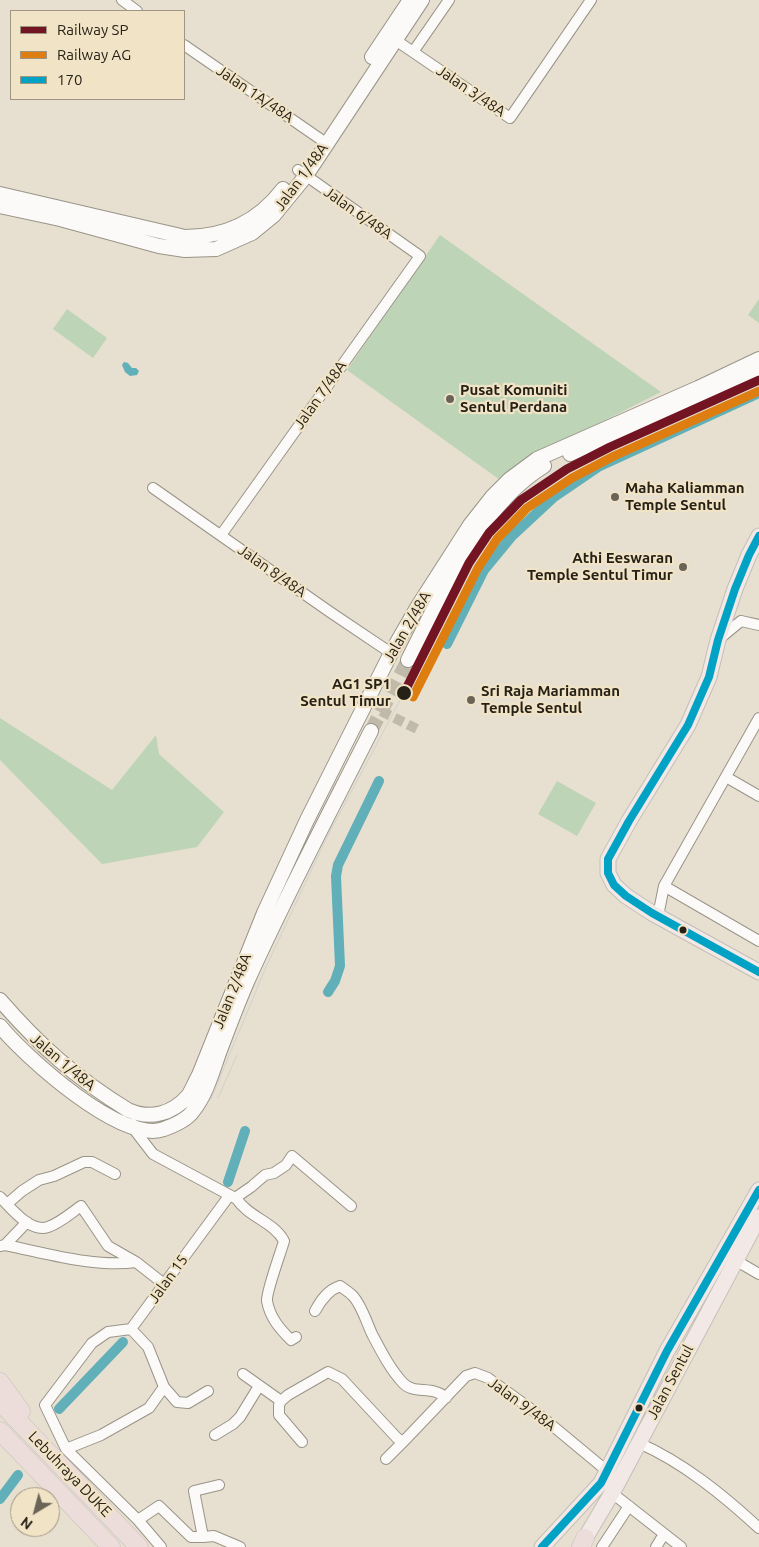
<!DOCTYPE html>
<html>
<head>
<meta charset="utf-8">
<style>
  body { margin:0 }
  #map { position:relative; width:759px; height:1547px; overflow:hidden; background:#e7e0d0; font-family:Ubuntu,sans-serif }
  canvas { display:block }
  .legend { position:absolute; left:10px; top:10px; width:175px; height:90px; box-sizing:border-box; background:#f1e3c6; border:1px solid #a09580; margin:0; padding:6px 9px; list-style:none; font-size:15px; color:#262117 }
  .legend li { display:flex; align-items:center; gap:10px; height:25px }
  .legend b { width:25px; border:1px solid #a09580 }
  .north { position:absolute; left:10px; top:1487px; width:50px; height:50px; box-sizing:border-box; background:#f1e3c6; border:1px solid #a09580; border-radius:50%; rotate:217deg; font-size:14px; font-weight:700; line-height:20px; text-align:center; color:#262117 }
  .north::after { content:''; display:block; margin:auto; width:18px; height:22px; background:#6a6458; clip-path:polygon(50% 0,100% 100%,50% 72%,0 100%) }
</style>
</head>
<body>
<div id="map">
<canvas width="759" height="1547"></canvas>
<ul class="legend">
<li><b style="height:6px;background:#721422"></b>Railway SP</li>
<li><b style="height:6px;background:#de7e11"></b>Railway AG</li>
<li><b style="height:6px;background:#02a2c5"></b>170</li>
</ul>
<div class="north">N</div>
</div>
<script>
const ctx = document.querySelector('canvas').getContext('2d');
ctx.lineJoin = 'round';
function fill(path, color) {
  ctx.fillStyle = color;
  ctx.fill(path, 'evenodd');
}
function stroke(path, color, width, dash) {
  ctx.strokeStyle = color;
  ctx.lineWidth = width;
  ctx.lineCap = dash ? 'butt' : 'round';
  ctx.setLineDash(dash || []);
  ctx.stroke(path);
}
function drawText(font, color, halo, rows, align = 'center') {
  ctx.font = font + ' Ubuntu,sans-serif';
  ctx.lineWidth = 4.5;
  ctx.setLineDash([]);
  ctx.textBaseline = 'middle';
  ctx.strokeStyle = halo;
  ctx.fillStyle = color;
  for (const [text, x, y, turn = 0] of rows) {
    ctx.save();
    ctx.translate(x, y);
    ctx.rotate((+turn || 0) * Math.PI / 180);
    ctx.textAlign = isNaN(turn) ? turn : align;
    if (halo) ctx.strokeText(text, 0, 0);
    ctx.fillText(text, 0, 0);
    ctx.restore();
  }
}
fill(new Path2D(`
  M 440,235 L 661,392 L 530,458 L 500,480 L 347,370 Z
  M 759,299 L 759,323 L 748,315 Z
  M 67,309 L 107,338 L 93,358 L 53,329 Z
  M 0,718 L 112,790 L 156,735 L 159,754 L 224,812 L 197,847 L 102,864 L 0,760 Z
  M 557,781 L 596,803 L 577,836 L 538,814 Z`), '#bdd4b7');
fill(new Path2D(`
  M 124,362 L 128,363 L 132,368 L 136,368 L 139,371 L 137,375 L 130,376 L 125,372 L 122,365 Z`), '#61afb8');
stroke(new Path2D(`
  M 447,644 L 484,570 L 512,536 L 554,497 L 598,467 L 759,393
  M 328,992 L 335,981 L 340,966 L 336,876 L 338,865 L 379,781
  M 228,1182 L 245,1131
  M 59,1409 L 123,1342
  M 0,1499 L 18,1475`), '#61afb8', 10);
stroke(new Path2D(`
  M 381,711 L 417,729`), '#c0baab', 10, [10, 5]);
stroke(new Path2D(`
  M 371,731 L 408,660`), '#c0baab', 14, [14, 7]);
const minor = new Path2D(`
  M 122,0 L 137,11
  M 391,37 L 510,118 L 591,0
  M 184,45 L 326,143
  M 413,52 L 449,0
  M 153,488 L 330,612 L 391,653
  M 221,535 L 420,256 L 298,170
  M 719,639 L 741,621 L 759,625
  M 726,777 L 759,796
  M 664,886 L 759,941
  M 658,916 L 664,886 L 759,718
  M 133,1124 L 133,1128 L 153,1154 L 235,1198 L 251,1187 L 265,1175 L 274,1173 L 286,1165 L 292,1156 L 351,1206
  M 0,1197 C 11,1208 30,1233 48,1227 C 60,1223 71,1213 81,1206 L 108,1246 L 136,1262 L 164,1284
  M 236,1198 C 248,1217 274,1222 284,1241 C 281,1252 266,1292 267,1301 C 270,1318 280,1329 291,1340 L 296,1337
  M 7,1204 L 22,1191 L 39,1180 L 54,1176 L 84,1162 L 92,1162 L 115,1174
  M 5,1245 L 27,1222
  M 0,1246 L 5,1245 C 46,1253 95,1268 136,1262
  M 735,1260 L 759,1274
  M 315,1311 C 321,1300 328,1290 340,1286 C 344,1289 349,1292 353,1296 C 362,1306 366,1321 372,1334 C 381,1351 390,1369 403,1383 C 414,1395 433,1385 446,1398
  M 131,1329 L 148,1347 L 164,1387 L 177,1402 L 188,1403 L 208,1391
  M 243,1374 L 281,1401
  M 164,1387 L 149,1408 L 101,1435 L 66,1449 L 45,1405 L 92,1343 L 108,1332 L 131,1329 L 229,1196
  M 215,1435 L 233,1424 L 240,1417 L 259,1386
  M 302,1442 L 279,1415 L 279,1405 L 281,1401 L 288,1395 L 328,1372 L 342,1379 L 397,1438 L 403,1442 L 466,1376 L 475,1373 L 488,1378 L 542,1417 L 607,1471
  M 639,1443 C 684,1463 723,1495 759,1528
  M 66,1449 L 138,1520 L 161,1547
  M 386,1459 L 403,1442
  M 219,1485 L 194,1491 L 203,1537 L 214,1536 L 240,1547
  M 612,1493 L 681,1547
  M 138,1520 L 159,1506 L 191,1537 L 203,1537
  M 602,1547 L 629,1506
  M 656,1547 L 664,1534`);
const secondary = new Path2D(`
  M 372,57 L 410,0
  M 0,194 L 185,237 C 226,237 258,222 283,189
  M 0,206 L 60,219 L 159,246 L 185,250 L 216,249 L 252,233 L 274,215 L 305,177 L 422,0
  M 570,454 L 701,399 L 759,371
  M 408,660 C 441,595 480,505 544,466
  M 0,1000 C 39,1045 77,1079 128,1110 C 150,1120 172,1114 188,1096 C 192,1090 195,1082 199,1075 L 264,913 L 307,820 L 391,653 L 418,606 L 470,525 L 492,497 L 510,479 L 537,459 L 698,388 L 759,359
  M 0,1026 C 25,1057 123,1145 164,1129 C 173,1126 188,1119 193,1111 C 206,1095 212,1073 219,1053 C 228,1029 237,1005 247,982 C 285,897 329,814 371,731`);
const primary = new Path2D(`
  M 759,536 L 749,555 L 735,589 L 718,640 L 709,677 L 688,725 L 629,821 L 608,859 L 608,873 L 614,885 L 626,896 L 652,913 L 759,972
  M 542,1547 L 601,1483 L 667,1351 L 759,1190
  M 580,1547 L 616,1486 L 759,1217`);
const motorway = new Path2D(`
  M 0,1382 L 21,1411
  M 0,1402 L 139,1547
  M 0,1431 L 111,1547
  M 581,1547 L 585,1538`);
stroke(minor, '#999488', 12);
stroke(secondary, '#999488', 16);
stroke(primary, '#c3bfb7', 17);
stroke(motorway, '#c3bfb7', 19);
stroke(minor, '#fbfaf8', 10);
stroke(secondary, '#fbfaf8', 14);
stroke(primary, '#f2e8e6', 15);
stroke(motorway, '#ecddda', 18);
stroke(new Path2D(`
  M 218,1098 L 237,1055
  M 211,1099 L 266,967 L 326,839 L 404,693`), '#d2d0cc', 1);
stroke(new Path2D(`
  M 759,536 L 749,555 L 735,589 L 718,640 L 709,677 L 688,725 L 629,821 L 608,859 L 608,873 L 614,885 L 626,896 L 652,913 L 759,972
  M 542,1547 L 601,1483 L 667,1351 L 759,1190`), '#02a2c5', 8);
stroke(new Path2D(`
  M 404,693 L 469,563 L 489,533 L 521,500 L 567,469 L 610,447 L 759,380`), '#721422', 9);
stroke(new Path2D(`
  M 413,697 L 478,568 L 497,539 L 527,508 L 572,478 L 614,456 L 759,391`), '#de7e11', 9);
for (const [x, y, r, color] of [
  [450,399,5,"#6a6458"],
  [615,497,5,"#6a6458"],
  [683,567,5,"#6a6458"],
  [404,693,8,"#262117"],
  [471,700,5,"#6a6458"],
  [683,930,4.5,"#262117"],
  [639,1408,4.5,"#262117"]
]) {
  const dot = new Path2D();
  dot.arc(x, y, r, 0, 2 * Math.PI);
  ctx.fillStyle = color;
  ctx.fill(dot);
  stroke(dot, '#f1e3c6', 2);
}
drawText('15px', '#262117', '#f1e3c6', [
  ["Jalan 3/48A",471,91,34],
  ["Jalan 1A/48A",255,94,34],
  ["Jalan 1/48A",301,177,-54],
  ["Jalan 6/48A",358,213,35],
  ["Jalan 7/48A",320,395,-55],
  ["Jalan 8/48A",272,571,35],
  ["Jalan 2/48A",407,627,-60],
  ["Jalan 2/48A",232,991,-68],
  ["Jalan 1/48A",63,1062,40],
  ["Jalan 15",168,1279,-54],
  ["Jalan Sentul",670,1382,-62],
  ["Jalan 9/48A",522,1404,36],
  ["Lebuhraya DUKE",70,1474,46]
]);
drawText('bold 15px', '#262117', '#f1e3c6', [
  ["Pusat Komuniti",460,390],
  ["Sentul Perdana",460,407],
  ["Maha Kaliamman",625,488],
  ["Temple Sentul",625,505],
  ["Athi Eeswaran",673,558,"right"],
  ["Temple Sentul Timur",673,575,"right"],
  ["Sri Raja Mariamman",481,691],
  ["Temple Sentul",481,708]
], 'left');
drawText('bold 15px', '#262117', '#f1e3c6', [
  ["AG1 SP1",391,684],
  ["Sentul Timur",391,701]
], 'right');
</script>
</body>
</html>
